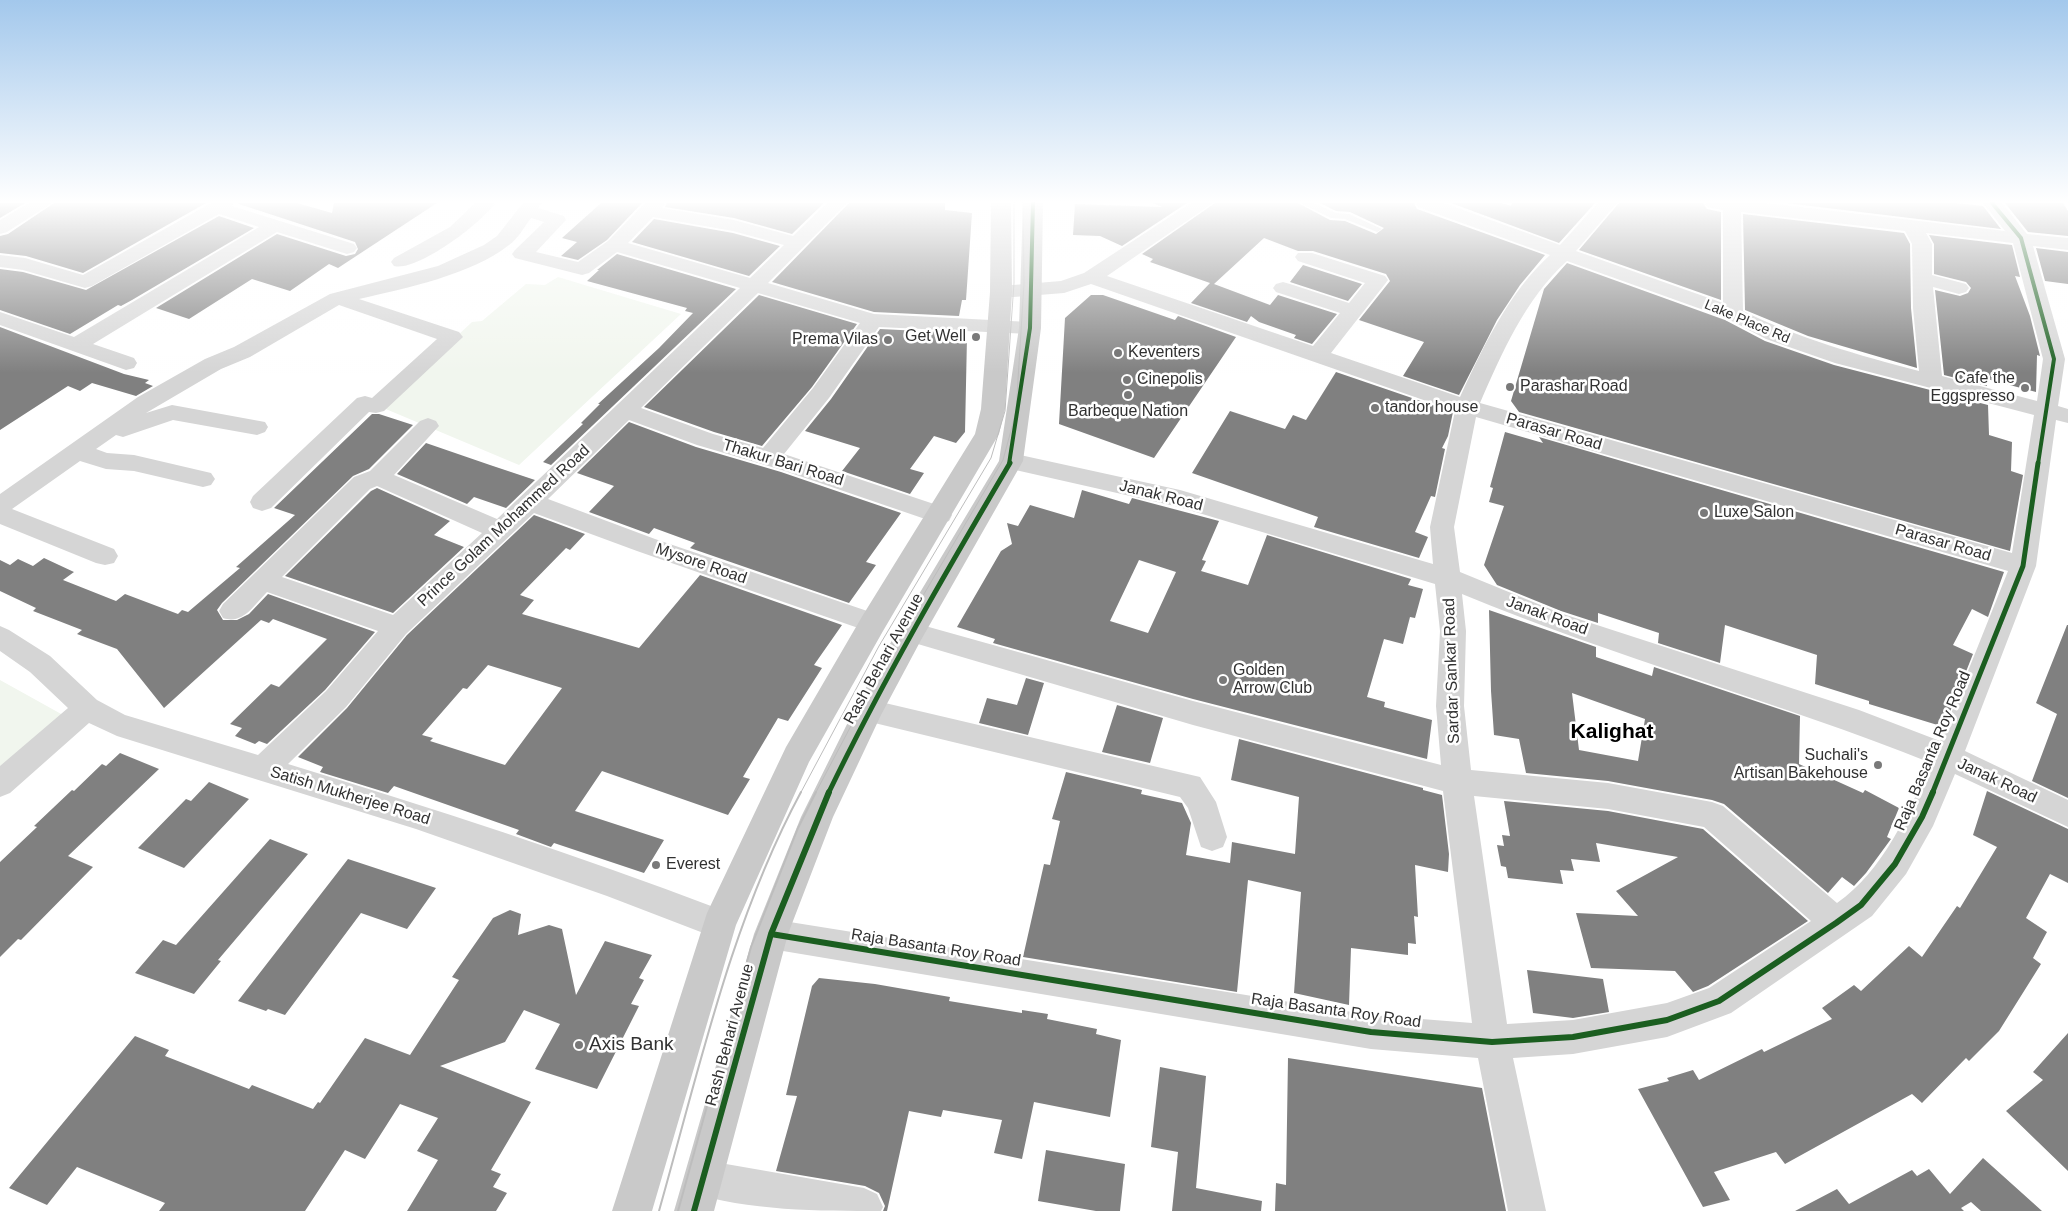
<!DOCTYPE html>
<html>
<head>
<meta charset="utf-8">
<style>
  body { margin:0 }
  canvas { display:block; background:#fff }
</style>
</head>
<body>
<canvas width="2068" height="1211"></canvas>
<script>
const ctx = document.querySelector('canvas').getContext('2d');
ctx.lineJoin = 'round';
function fill(path, color) {
  ctx.fillStyle = color;
  ctx.fill(path, 'evenodd');
}
function stroke(path, color, width, dash) {
  ctx.strokeStyle = color;
  ctx.lineWidth = width;
  ctx.lineCap = dash ? 'butt' : 'round';
  ctx.setLineDash(dash || []);
  ctx.stroke(path);
}
function drawText(font, color, halo, rows, align = 'center') {
  ctx.font = font + ' Helvetica,sans-serif';
  ctx.lineWidth = 5;
  ctx.setLineDash([]);
  ctx.textBaseline = 'middle';
  ctx.strokeStyle = halo;
  ctx.fillStyle = color;
  for (const [text, x, y, turn = 0] of rows) {
    ctx.save();
    ctx.translate(x, y);
    ctx.rotate((+turn || 0) * Math.PI / 180);
    ctx.textAlign = isNaN(turn) ? turn : align;
    if (halo) ctx.strokeText(text, 0, 0);
    ctx.fillText(text, 0, 0);
    ctx.restore();
  }
}
fill(new Path2D(`
  M 558,277 L 681,314 L 519,465 L 381,407 L 472,322 L 482,321 L 526,284 L 545,285 Z
  M 0,680 L 81,725 L 0,796 Z`), '#f1f6ee');
fill(new Path2D(`
  M 0,203 L 25,203 L 0,218 Z
  M 54,203 L 206,203 L 83,273 L 26,256 L 0,253 L 0,236 L 8,234 Z
  M 236,203 L 297,203 L 332,213 L 334,203 L 437,203 L 338,268 L 329,264 L 290,291 L 252,279 L 189,319 L 156,308 L 277,234 L 346,256 L 355,254 L 358,249 L 355,242 Z
  M 601,203 L 642,203 L 607,240 L 578,260 L 561,256 L 577,242 L 562,238 Z
  M 667,203 L 824,203 L 792,234 L 734,218 L 665,207 Z
  M 849,203 L 945,203 L 945,210 L 972,213 L 966,300 L 962,300 L 959,316 L 874,312 L 772,282 Z
  M 1153,203 L 1187,203 L 1122,246 L 1100,236 L 1073,235 L 1075,204 L 1162,207 Z
  M 1215,203 L 1298,203 L 1330,220 L 1345,221 L 1376,234 L 1384,228 L 1350,212 L 1336,211 L 1320,203 L 1414,203 L 1417,209 L 1545,255 L 1520,285 L 1497,320 L 1459,395 L 1403,376 L 1424,342 L 1359,320 L 1390,281 L 1386,274 L 1313,251 L 1298,251 L 1264,238 L 1214,284 L 1270,305 L 1278,295 L 1337,314 L 1312,344 L 1294,338 L 1296,335 L 1259,322 L 1251,316 L 1247,322 L 1191,303 L 1210,283 L 1150,262 L 1153,259 L 1142,254 Z
  M 1451,203 L 1502,203 L 1511,206 L 1512,203 L 1595,203 L 1559,243 Z
  M 1619,203 L 1703,203 L 1707,209 L 1721,212 L 1721,300 L 1579,250 Z
  M 1786,203 L 1956,203 L 1983,206 L 2001,229 Z
  M 2005,203 L 2063,203 L 2068,211 L 2068,236 L 2028,232 Z
  M 1743,214 L 1904,233 L 1910,244 L 1911,308 L 1917,368 L 1808,336 L 1745,310 Z
  M 219,216 L 254,228 L 132,300 L 121,306 L 118,305 L 70,334 L 0,310 L 0,269 L 23,272 L 86,290 Z
  M 654,219 L 733,233 L 780,246 L 749,276 L 632,242 Z
  M 1929,235 L 2012,245 L 2020,277 L 2015,276 L 2030,316 L 2040,356 L 2037,355 L 2036,392 L 1987,379 L 1987,386 L 1944,375 L 1935,290 L 1960,296 L 1968,293 L 1971,288 L 1966,282 L 1934,274 L 1934,244 Z
  M 2036,248 L 2068,252 L 2068,284 L 2045,281 Z
  M 617,254 L 736,289 L 551,465 L 543,462 L 583,424 L 581,423 L 600,404 L 598,404 L 659,348 L 693,313 L 685,311 L 687,308 L 587,281 L 599,270 L 597,270 Z
  M 1567,263 L 1725,320 L 1765,341 L 1834,365 L 1988,405 L 1989,435 L 2012,442 L 2011,471 L 2023,475 L 2010,551 L 1519,412 L 1511,401 L 1544,289 Z
  M 1303,265 L 1362,284 L 1348,301 L 1290,282 Z
  M 759,295 L 857,324 L 812,387 L 762,446 L 714,432 L 644,407 Z
  M 1091,295 L 1103,295 L 1175,320 L 1178,316 L 1236,337 L 1154,458 L 1059,424 L 1065,318 Z
  M 0,327 L 124,374 L 149,380 L 145,383 L 153,386 L 136,396 L 92,383 L 80,391 L 68,386 L 0,430 Z
  M 880,329 L 962,333 L 967,337 L 965,432 L 956,443 L 934,436 L 910,469 L 924,473 L 910,494 L 842,471 L 860,448 L 805,431 L 831,399 Z
  M 1336,372 L 1453,412 L 1448,436 L 1442,448 L 1445,449 L 1435,497 L 1431,496 L 1415,532 L 1428,537 L 1419,558 L 1314,527 L 1318,517 L 1192,473 L 1230,411 L 1285,429 L 1293,415 L 1306,420 Z
  M 372,414 L 379,414 L 413,425 L 369,469 L 353,476 L 222,603 L 217,610 L 223,620 L 237,620 L 249,614 L 268,594 L 375,632 L 325,690 L 267,744 L 259,741 L 255,744 L 235,736 L 242,728 L 230,724 L 271,684 L 279,687 L 327,639 L 273,619 L 269,623 L 261,620 L 164,708 L 117,649 L 77,634 L 82,630 L 33,611 L 36,608 L 0,591 L 0,560 L 10,565 L 18,559 L 33,566 L 44,558 L 74,572 L 63,580 L 116,601 L 125,594 L 178,614 L 182,610 L 188,612 L 240,568 L 236,567 L 295,515 L 274,508 Z
  M 629,422 L 696,447 L 781,472 L 901,513 L 866,562 L 876,565 L 849,603 L 690,548 L 695,543 L 654,528 L 649,534 L 589,512 L 614,486 L 577,473 Z
  M 1505,432 L 1543,443 L 1539,437 L 2004,572 L 1988,617 L 1972,609 L 1953,645 L 1973,654 L 1944,727 L 1869,704 L 1869,701 L 1815,684 L 1817,655 L 1725,625 L 1720,663 L 1658,643 L 1659,633 L 1598,613 L 1598,623 L 1561,611 L 1497,585 L 1484,565 L 1504,506 L 1489,502 L 1493,488 L 1490,487 Z
  M 426,443 L 490,465 L 535,480 L 506,508 L 474,497 L 467,504 L 397,474 Z
  M 377,488 L 450,521 L 434,535 L 464,547 L 393,613 L 285,576 L 371,491 Z
  M 1082,490 L 1129,504 L 1132,498 L 1219,521 L 1202,560 L 1206,561 L 1201,571 L 1248,585 L 1267,535 L 1411,579 L 1408,585 L 1423,589 L 1415,618 L 1410,617 L 1403,644 L 1384,639 L 1367,697 L 1385,702 L 1384,707 L 1432,720 L 1427,759 L 1193,699 L 993,643 L 995,639 L 957,627 L 1001,551 L 1012,544 L 1007,523 L 1018,526 L 1030,505 L 1074,518 ZM 1139,560 L 1176,572 L 1148,633 L 1110,621 Z
  M 534,515 L 585,534 L 570,550 L 566,548 L 520,595 L 534,600 L 522,614 L 639,648 L 700,575 L 842,625 L 814,665 L 822,668 L 788,721 L 778,718 L 743,777 L 750,779 L 728,815 L 602,771 L 575,811 L 664,840 L 644,873 L 554,843 L 551,847 L 516,834 L 519,830 L 394,786 L 388,793 L 320,772 L 323,767 L 298,757 L 347,708 L 407,635 ZM 488,665 L 562,688 L 505,765 L 430,741 L 433,738 L 422,735 L 463,688 L 467,689 Z
  M 1489,610 L 1596,647 L 1596,657 L 1652,676 L 1654,667 L 1800,716 L 1799,764 L 1863,793 L 1865,790 L 1899,808 L 1887,837 L 1891,839 L 1866,873 L 1854,886 L 1842,877 L 1828,893 L 1724,804 L 1712,800 L 1608,781 L 1526,773 L 1519,739 L 1494,735 L 1491,691 ZM 1572,693 L 1645,719 L 1638,761 L 1579,750 Z
  M 2067,625 L 2068,625 L 2068,798 L 2032,781 L 2057,714 L 2036,703 Z
  M 1026,678 L 1044,683 L 1028,735 L 979,723 L 987,698 L 1017,705 Z
  M 1117,705 L 1163,718 L 1150,763 L 1102,752 Z
  M 1239,739 L 1423,788 L 1423,790 L 1442,795 L 1449,854 L 1448,872 L 1415,865 L 1418,917 L 1414,916 L 1416,944 L 1408,943 L 1408,955 L 1351,948 L 1349,1005 L 1294,993 L 1301,892 L 1248,880 L 1237,992 L 1023,957 L 1044,864 L 1050,865 L 1060,821 L 1052,819 L 1066,772 L 1142,790 L 1141,794 L 1182,803 L 1191,823 L 1186,855 L 1230,863 L 1232,842 L 1295,854 L 1299,797 L 1231,780 Z
  M 120,753 L 159,769 L 68,856 L 93,867 L 21,940 L 18,939 L 0,957 L 0,862 L 37,827 L 34,826 L 72,790 L 74,791 L 102,764 L 106,766 Z
  M 209,782 L 249,799 L 184,868 L 138,848 L 186,799 L 191,801 Z
  M 1987,791 L 2068,829 L 2068,883 L 2050,874 L 2026,918 L 2047,932 L 2033,958 L 2041,964 L 1999,1031 L 1969,1061 L 1966,1058 L 1922,1103 L 1912,1094 L 1785,1164 L 1776,1152 L 1714,1172 L 1730,1200 L 1703,1207 L 1638,1089 L 1669,1081 L 1667,1078 L 1693,1070 L 1699,1080 L 1762,1049 L 1764,1052 L 1832,1019 L 1822,1008 L 1854,985 L 1861,991 L 1909,946 L 1922,957 L 1957,906 L 1960,908 L 1997,847 L 1973,835 Z
  M 1504,801 L 1608,811 L 1703,829 L 1808,921 L 1708,986 L 1693,992 L 1675,971 L 1591,968 L 1576,913 L 1638,916 L 1616,891 L 1678,857 L 1596,843 L 1600,862 L 1571,859 L 1574,871 L 1560,870 L 1563,884 L 1508,878 L 1506,867 L 1501,866 L 1497,845 L 1504,846 L 1502,835 L 1510,836 Z
  M 270,839 L 308,854 L 218,960 L 221,961 L 194,994 L 135,973 L 163,940 L 176,945 Z
  M 348,859 L 436,888 L 407,929 L 361,913 L 285,1015 L 268,1009 L 266,1011 L 238,1001 Z
  M 510,910 L 521,914 L 518,935 L 549,925 L 562,929 L 576,995 L 605,941 L 652,955 L 639,978 L 644,980 L 631,1004 L 639,1006 L 597,1089 L 535,1069 L 560,1024 L 524,1010 L 505,1042 L 440,1066 L 531,1102 L 491,1170 L 501,1174 L 493,1187 L 507,1193 L 496,1211 L 407,1211 L 438,1160 L 417,1151 L 438,1118 L 400,1104 L 365,1159 L 345,1150 L 305,1211 L 159,1211 L 165,1203 L 77,1167 L 47,1205 L 9,1188 L 135,1036 L 169,1050 L 165,1056 L 249,1089 L 252,1085 L 313,1109 L 318,1102 L 320,1103 L 365,1038 L 410,1055 L 459,980 L 452,977 L 493,918 Z
  M 1527,970 L 1603,979 L 1609,1012 L 1573,1018 L 1533,1013 Z
  M 819,978 L 875,984 L 950,997 L 949,1001 L 1022,1013 L 1022,1010 L 1048,1014 L 1047,1019 L 1097,1029 L 1096,1034 L 1121,1040 L 1110,1117 L 1034,1102 L 1022,1159 L 994,1153 L 1002,1120 L 943,1110 L 941,1117 L 909,1111 L 887,1211 L 883,1211 L 885,1206 L 879,1193 L 865,1186 L 776,1171 L 797,1096 L 786,1095 L 812,986 Z
  M 2068,1033 L 2068,1171 L 2006,1111 L 2043,1080 L 2033,1072 Z
  M 1288,1058 L 1482,1088 L 1506,1211 L 1275,1211 L 1276,1183 L 1286,1185 Z
  M 1160,1067 L 1206,1076 L 1196,1188 L 1262,1201 L 1261,1211 L 1172,1211 L 1178,1152 L 1151,1147 Z
  M 1046,1150 L 1125,1164 L 1120,1211 L 1096,1211 L 1038,1201 Z
  M 1983,1158 L 2042,1211 L 1981,1211 L 1971,1202 L 1961,1208 L 1964,1211 L 1795,1211 L 1837,1189 L 1849,1204 L 1912,1170 L 1917,1176 L 1929,1169 L 1950,1194 Z`), '#808080');
fill(new Path2D(`
  M 1300,203 L 1314,203 L 1336,213 L 1349,214 L 1382,229 L 1377,232 L 1345,219 L 1331,218 Z`), '#d5d5d5');
fill(new Path2D(`
  M 29,203 L 52,203 L 7,232 L 0,234 L 0,220 Z
  M 211,203 L 234,203 L 232,206 L 354,244 L 357,248 L 354,252 L 347,254 L 277,232 L 93,344 L 134,358 L 137,363 L 134,368 L 126,370 L 0,325 L 0,312 L 74,337 L 259,227 L 219,214 L 92,286 L 85,288 L 23,270 L 0,267 L 0,255 L 25,258 L 83,275 Z
  M 475,203 L 495,203 C 482,223 417,272 394,266 L 391,262 L 394,258 L 450,227 Z
  M 523,203 L 542,203 L 538,208 L 564,216 L 566,220 L 536,252 L 578,262 L 608,241 L 645,203 L 665,203 L 662,208 L 734,220 L 793,236 L 827,203 L 847,203 L 768,283 L 874,314 L 1030,322 L 1037,323 L 1040,328 L 1037,333 L 1030,334 L 879,327 L 829,398 L 784,454 L 949,509 L 952,515 L 949,521 L 940,524 L 931,521 L 782,470 L 697,445 L 629,420 L 548,499 L 655,539 L 882,616 L 886,623 L 882,630 L 873,633 L 864,630 L 637,551 L 534,513 L 406,634 L 346,707 L 288,764 C 433,808 577,855 719,909 L 730,913 L 735,924 L 730,935 L 719,939 L 607,896 L 416,829 L 117,736 L 89,723 L 10,793 L 0,797 L 0,766 L 68,708 L 30,672 L 0,651 L 0,626 L 9,630 L 50,656 L 97,700 L 125,715 L 258,755 L 326,691 L 378,631 L 267,592 C 254,605 243,625 223,618 L 219,611 L 223,604 L 354,477 L 370,471 L 420,421 L 428,418 L 436,421 L 439,426 L 394,475 L 497,519 L 740,288 L 617,252 L 589,273 L 582,275 L 515,258 L 512,254 L 515,250 L 544,222 L 531,218 C 524,227 518,239 509,245 C 471,275 406,288 359,299 L 459,332 L 463,337 L 384,411 L 376,413 L 369,412 L 271,508 L 262,511 L 253,508 L 250,502 L 253,496 L 357,398 L 365,396 L 372,398 L 437,339 L 339,305 L 250,357 L 221,369 L 146,413 L 172,405 L 265,422 L 268,427 L 265,432 L 257,435 L 173,420 L 123,437 L 116,435 L 96,449 L 107,453 L 134,455 L 211,473 L 215,479 L 211,485 L 203,487 L 134,471 L 106,469 L 80,461 L 12,509 L 114,549 L 118,556 L 114,563 L 105,565 L 96,563 L 0,524 L 0,494 L 138,397 L 205,359 L 234,347 L 330,294 L 438,266 L 484,245 L 497,236 ZM 653,217 L 733,231 L 784,245 L 750,278 L 628,243 ZM 758,293 L 860,323 L 813,388 L 763,448 L 713,434 L 641,408 ZM 377,486 L 482,533 L 393,615 L 282,577 L 370,489 Z
  M 1191,203 L 1213,203 L 1107,276 L 1313,346 L 1340,313 L 1276,292 L 1273,288 L 1276,284 L 1283,282 L 1290,284 L 1349,303 L 1365,283 L 1298,261 L 1295,257 L 1298,253 L 1312,253 L 1385,276 L 1388,280 L 1385,284 L 1331,353 L 1460,397 C 1483,347 1509,292 1550,255 L 1418,207 L 1416,203 L 1444,203 L 1560,245 L 1598,203 L 1617,203 L 1576,251 L 1723,303 L 1723,210 L 1707,207 L 1705,203 L 1766,203 L 2005,231 L 1983,203 L 2002,203 L 2027,234 L 2068,238 L 2068,250 L 2033,246 L 2065,359 L 2058,406 L 2068,409 L 2068,423 L 2056,420 L 2036,566 L 1965,751 L 2068,800 L 2068,827 L 1955,774 L 1933,826 L 1906,874 L 1872,916 L 1731,1013 L 1667,1037 L 1573,1054 L 1513,1058 L 1546,1211 L 1508,1211 L 1478,1058 L 1371,1049 L 771,949 L 759,945 L 755,934 L 759,923 L 771,919 L 1371,1015 L 1472,1023 L 1443,791 L 1193,725 L 911,642 L 902,639 L 898,632 L 902,625 L 911,622 L 1193,701 L 1441,765 L 1436,706 L 1440,631 L 1435,584 L 1179,507 L 1011,469 L 1003,467 L 999,461 L 1003,455 L 1011,453 L 1180,490 L 1433,564 L 1430,527 L 1455,411 L 1091,284 L 1064,293 L 1001,298 L 994,296 L 991,292 L 994,288 L 1001,286 L 1061,281 L 1084,273 ZM 1741,212 L 1905,231 L 1912,244 L 1913,308 L 1919,371 C 1858,355 1800,339 1743,311 ZM 1926,233 L 2013,243 L 2043,359 L 2037,401 L 1942,376 L 1933,287 L 1959,294 L 1966,292 L 1969,288 L 1966,284 L 1932,275 L 1932,244 ZM 1567,261 L 1726,318 L 1766,339 L 1835,363 L 2034,415 L 2012,553 L 1480,403 C 1502,353 1525,299 1567,261 ZM 1476,417 L 2008,571 L 1940,741 L 1859,710 L 1560,613 L 1460,572 L 1454,527 ZM 1462,594 C 1616,658 1776,701 1931,763 C 1908,813 1883,871 1837,903 L 1723,806 L 1712,802 L 1608,783 L 1471,770 L 1464,706 L 1466,631 ZM 1474,796 L 1608,809 L 1704,827 L 1811,921 L 1709,988 L 1667,1003 L 1573,1020 L 1507,1024 Z
  M 868,699 L 1200,777 L 1216,802 L 1227,837 L 1223,847 L 1212,851 L 1201,847 L 1188,808 L 1180,797 L 858,719 L 854,711 L 858,703 Z
  M 703,1160 L 864,1188 L 877,1194 L 883,1207 L 881,1211 C 821,1211 746,1211 690,1192 L 684,1179 L 690,1166 Z`), '#d5d5d5');
fill(new Path2D(`
  M 991,203 L 1011,203 L 1012,292 L 1005,409 L 999,434 L 883,631 L 809,762 L 736,925 L 652,1211 L 612,1211 L 707,913 L 786,747 L 863,615 L 975,434 L 981,409 L 990,292 Z
  M 1023,203 L 1043,203 L 1041,328 L 1023,461 L 921,640 L 881,715 L 833,817 L 788,934 L 714,1211 L 674,1211 L 754,934 L 801,817 L 858,702 L 901,624 L 999,461 L 1019,328 Z`), '#c9c9c9');
stroke(new Path2D(`
  M 800,794 L 879,646 L 991,458 L 1005,411 L 1014,283 L 1014,203
  M 815,794 L 891,650 L 1003,460 L 1016,412 L 1024,283 L 1023,203`), '#bdbdbd', 1);
stroke(new Path2D(`
  M 659,1211 C 699,1070 731,922 801,792
  M 678,1211 L 751,947 L 798,828 L 816,792`), '#bdbdbd', 2);
stroke(new Path2D(`
  M 1992,203 L 2021,238 L 2054,359 L 2038,464
  M 1009,464 L 1030,328 L 1033,203`), '#1b5e20', 4);
stroke(new Path2D(`
  M 828,794 C 883,680 946,572 1010,463
  M 1932,794 L 2023,566 L 2038,463`), '#1b5e20', 5);
stroke(new Path2D(`
  M 771,934 L 1371,1032 L 1492,1042 L 1573,1037 L 1667,1020 L 1719,1001 L 1836,923 L 1861,905 L 1895,864 L 1922,817 L 1933,792
  M 694,1211 L 771,934 L 829,792`), '#1b5e20', 6);
const sky = ctx.createLinearGradient(0, 0, 0, 373);
sky.addColorStop(0, '#a3c8ec');
sky.addColorStop(0.54, '#fff');
sky.addColorStop(1, '#ffffff00');
ctx.fillStyle = sky;
ctx.fillRect(0, 0, 2068, 373);
for (const [x, y, r, color] of [
  [976,337,5,"#797979"],
  [888,340,5,"#797979"],
  [1118,353,5,"#797979"],
  [1127,380,5,"#797979"],
  [1510,387,5,"#797979"],
  [2025,388,5,"#797979"],
  [1128,395,5,"#797979"],
  [1375,408,5,"#797979"],
  [1704,513,5,"#797979"],
  [1223,680,5,"#797979"],
  [1878,765,5,"#797979"],
  [656,865,5,"#797979"],
  [579,1045,5,"#797979"]
]) {
  const dot = new Path2D();
  dot.arc(x, y, r, 0, 2 * Math.PI);
  ctx.fillStyle = color;
  ctx.fill(dot);
  stroke(dot, '#fff', 2);
}
drawText('14px', '#313131', '#fff', [
  ["Lake Place Rd",1747,322,23]
]);
drawText('16px', '#313131', '#fff', [
  ["Get Well",966,337,"right"],
  ["Prema Vilas",878,340,"right"],
  ["Keventers",1128,353],
  ["Cafe the",2015,379,"right"],
  ["Eggspresso",2015,397,"right"],
  ["Cinepolis",1137,380],
  ["Parashar Road",1520,387],
  ["tandor house",1385,408],
  ["Barbeque Nation",1128,412,"center"],
  ["Luxe Salon",1714,513],
  ["Golden",1233,671],
  ["Arrow Club",1233,689],
  ["Suchali's",1868,756,"right"],
  ["Artisan Bakehouse",1868,774,"right"],
  ["Everest",666,865]
], 'left');
drawText('16px', '#313131', '#fff', [
  ["Parasar Road",1554,432,16],
  ["Thakur Bari Road",783,463,17],
  ["Janak Road",1161,496,14],
  ["Prince Golam Mohammed Road",504,526,-43],
  ["Parasar Road",1943,543,16],
  ["Mysore Road",701,564,19],
  ["Janak Road",1547,616,20],
  ["Rash Behari Avenue",884,659,-61],
  ["Sardar Sankar Road",1452,671,-92],
  ["Raja Basanta Roy Road",1933,751,-67],
  ["Janak Road",1997,781,25],
  ["Satish Mukherjee Road",350,796,17],
  ["Raja Basanta Roy Road",936,948,9],
  ["Raja Basanta Roy Road",1336,1011,8],
  ["Rash Behari Avenue",730,1035,-75]
]);
drawText('19px', '#313131', '#fff', [
  ["Axis Bank",589,1045]
], 'left');
drawText('bold 21px', '#000', '#fff', [
  ["Kalighat",1612,732]
]);
</script>
</body>
</html>
